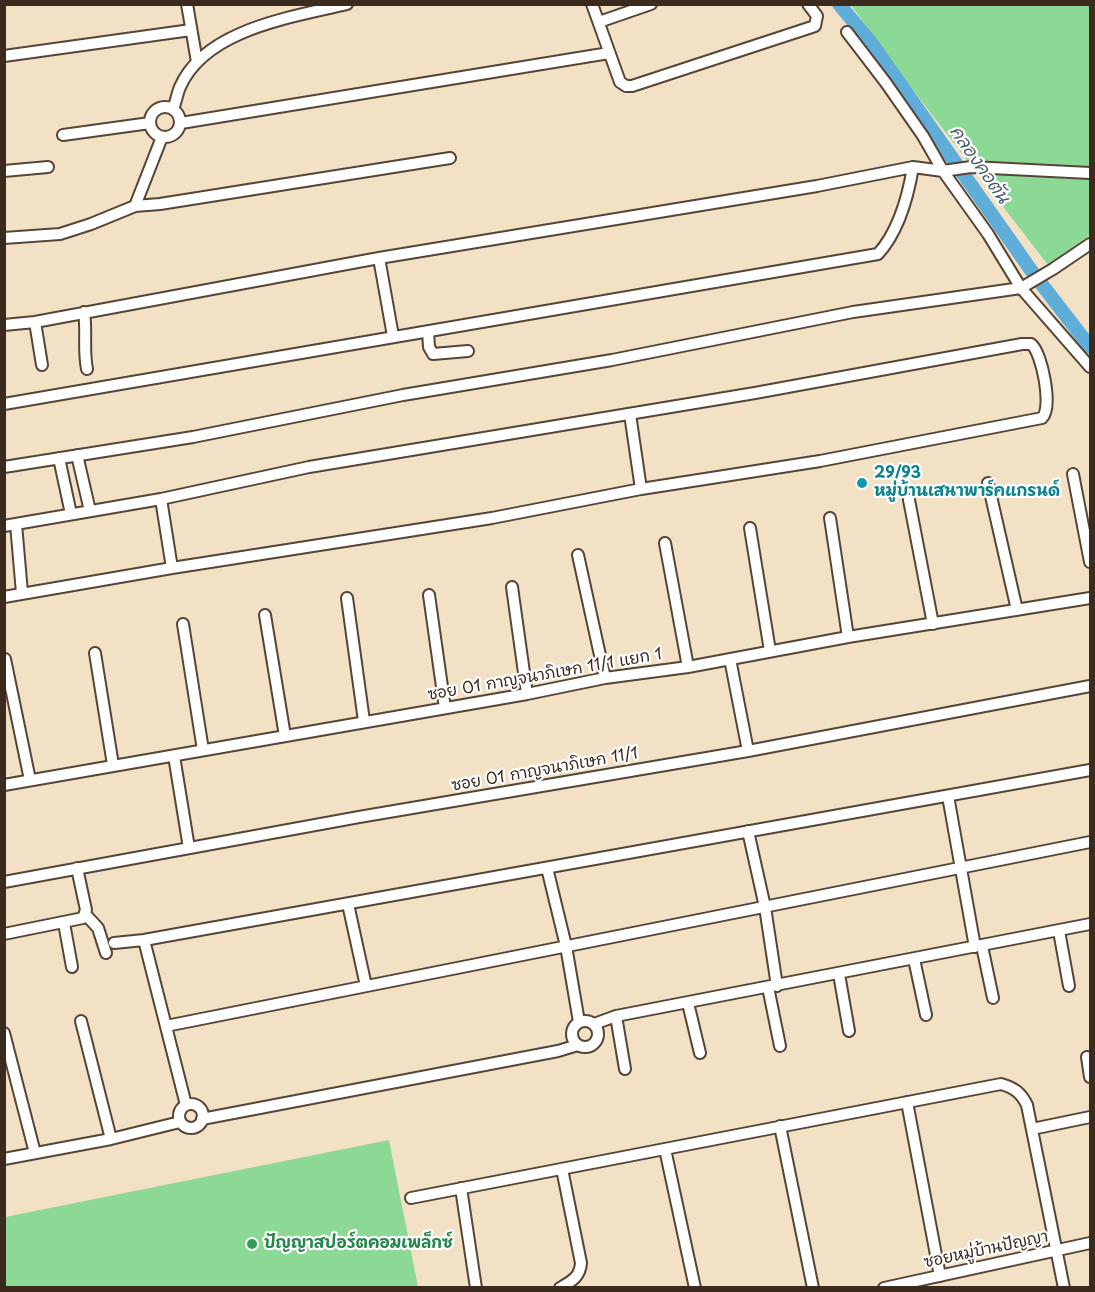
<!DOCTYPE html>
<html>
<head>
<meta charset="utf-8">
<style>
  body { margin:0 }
  #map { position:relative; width:1095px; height:1292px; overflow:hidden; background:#f2e1c4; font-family:"Playpen Sans",sans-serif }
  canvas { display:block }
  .frame { position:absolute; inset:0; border:6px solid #3b2a1e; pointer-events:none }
</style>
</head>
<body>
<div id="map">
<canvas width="1095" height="1292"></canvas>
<div class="frame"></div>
</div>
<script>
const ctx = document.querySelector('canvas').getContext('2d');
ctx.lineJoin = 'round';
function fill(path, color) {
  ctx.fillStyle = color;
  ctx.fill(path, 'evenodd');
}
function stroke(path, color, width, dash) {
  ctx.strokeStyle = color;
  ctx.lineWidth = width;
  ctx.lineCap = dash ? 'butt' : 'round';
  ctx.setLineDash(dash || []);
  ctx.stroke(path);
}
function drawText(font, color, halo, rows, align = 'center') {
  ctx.font = font + ' "Playpen Sans","Playpen Sans Thai",sans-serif';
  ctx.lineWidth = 4.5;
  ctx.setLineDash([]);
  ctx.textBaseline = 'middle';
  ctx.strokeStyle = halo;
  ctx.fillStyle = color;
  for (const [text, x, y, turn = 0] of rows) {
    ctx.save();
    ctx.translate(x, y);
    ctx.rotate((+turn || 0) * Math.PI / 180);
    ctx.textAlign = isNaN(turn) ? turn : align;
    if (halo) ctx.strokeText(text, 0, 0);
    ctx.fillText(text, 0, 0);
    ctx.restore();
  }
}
fill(new Path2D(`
  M 851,5 L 1090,5 L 1090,235 L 1048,265 L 906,81 Z
  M 389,1140 L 418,1287 L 5,1287 L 5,1217 Z`), '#8cd996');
stroke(new Path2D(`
  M 839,4 L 872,44 L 1033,273 L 1090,347`), '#5faed9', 14);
const street = new Path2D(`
  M 187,4 L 197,62
  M 592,4 L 620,82 L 626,86 L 632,86 L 815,26 L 817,16 L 808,4
  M 599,22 L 651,4
  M 847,32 L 886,83 L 923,136 L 943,171 L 988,234 L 1021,288 L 1090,367
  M 4,56 L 191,30
  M150 122a15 15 0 1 1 30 0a15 15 0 1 1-30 0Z
  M 173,109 C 176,102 177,94 180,87 C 205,29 293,17 347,4
  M 181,123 L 609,53
  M 63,135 L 150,123
  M 4,171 L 48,167
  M 135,206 L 162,137
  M 4,238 L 60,234 L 91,224 L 135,206 L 160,204 L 450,158
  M 379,258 L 393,336
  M 84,312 C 87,331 83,349 87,369
  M 35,322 L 42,365
  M 4,325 L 35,322 L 379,258 L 817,186 L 913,167 L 943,171 L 971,167 L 1090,173
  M 428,331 L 429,347 L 433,354 L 468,351
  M 4,404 L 878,254 C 899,231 908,197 913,167
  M 630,414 L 641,489
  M 77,455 L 90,511
  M 59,458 L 71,514
  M 4,467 L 193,437 L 403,395 L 612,360 L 853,312 L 1021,288 L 1053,269 L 1090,244
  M 1073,474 L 1090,562
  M 988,483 L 1017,610
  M 161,499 L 172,568
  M 909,500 L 933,624
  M 830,518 L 848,637
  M 16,524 L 22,593
  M 4,526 L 161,499 L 309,467 L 755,393 L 1022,344 L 1031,344 C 1042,352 1053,408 1042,418 L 820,461 L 641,489 L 492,518 L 172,568 L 4,597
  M 750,528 L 770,651
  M 665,543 L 688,667
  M 578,555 L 605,678
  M 512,587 L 527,694
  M 429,595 L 445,708
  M 347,598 L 364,721
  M 265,615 L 285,736
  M 183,624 L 203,750
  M 95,653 L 113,765
  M 5,659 L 30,780
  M 730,659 L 748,751
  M 174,756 L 189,848
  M 4,785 L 527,694 L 605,678 L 688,667 L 848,637 L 1090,598
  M 948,796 L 975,947
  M 748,831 L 765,907 L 777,986
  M 547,868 L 566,946 L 579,1022
  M 4,882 L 359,817 L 748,751 L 1090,686
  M 348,904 L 366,986
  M 85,914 L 98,928 L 106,953
  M 64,923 L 72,967
  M 1059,931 L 1069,986
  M 4,934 L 83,918 L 86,910 L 77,868
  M 144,940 L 186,1105
  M 114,943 L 144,940 L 1090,770
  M 982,946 L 993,998
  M 914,959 L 926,1015
  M 839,974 L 849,1031
  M 768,987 L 780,1046
  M 688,1003 L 700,1053
  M 616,1016 L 625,1069
  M 81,1021 L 111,1139
  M572 1034a13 13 0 1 1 26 0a13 13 0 1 1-26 0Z
  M 594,1024 L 616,1016 L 1090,924
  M 166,1026 L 1090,842
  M 4,1033 L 35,1153
  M 1087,1057 L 1090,1077
  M 907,1102 L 940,1276
  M179 1116a12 12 0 1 1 24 0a12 12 0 1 1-24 0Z
  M 202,1119 L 558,1051 L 578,1045
  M 780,1126 L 813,1288
  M 1032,1129 L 1090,1117
  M 665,1149 L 695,1288
  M 4,1159 L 111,1139 L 180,1122
  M 461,1188 L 476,1288
  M 411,1198 L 1001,1084 C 1015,1088 1021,1093 1027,1105 L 1064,1288
  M 560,1288 C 572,1281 580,1277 581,1263 L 562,1169
  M 884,1288 L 1090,1243`);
stroke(street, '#564537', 14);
stroke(street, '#fff', 10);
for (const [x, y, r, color] of [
  [862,483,6,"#0f9aa8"],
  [252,1244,6,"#2e9e5b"]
]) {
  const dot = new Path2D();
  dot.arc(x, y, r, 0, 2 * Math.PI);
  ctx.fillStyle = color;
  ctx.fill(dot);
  stroke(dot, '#fff', 2);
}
drawText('bold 16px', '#0d838f', '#fff', [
  ["29/93",874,474],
  ["หมู่บ้านเสนาพาร์คแกรนด์",874,492]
], 'left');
drawText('16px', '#3b2a1e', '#fff', [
  ["ซอย 01 กาญจนาภิเษก 11/1 แยก 1",545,675,-10],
  ["ซอย 01 กาญจนาภิเษก 11/1",545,770,-10],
  ["ซอยหมู่บ้านปัญญา",986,1250,-12]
]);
drawText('bold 16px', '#27864d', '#fff', [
  ["ปัญญาสปอร์ตคอมเพล็กซ์",264,1244]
], 'left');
drawText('italic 18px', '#495f69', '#fff', [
  ["คลองคอตัน",979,165,55]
]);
</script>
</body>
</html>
